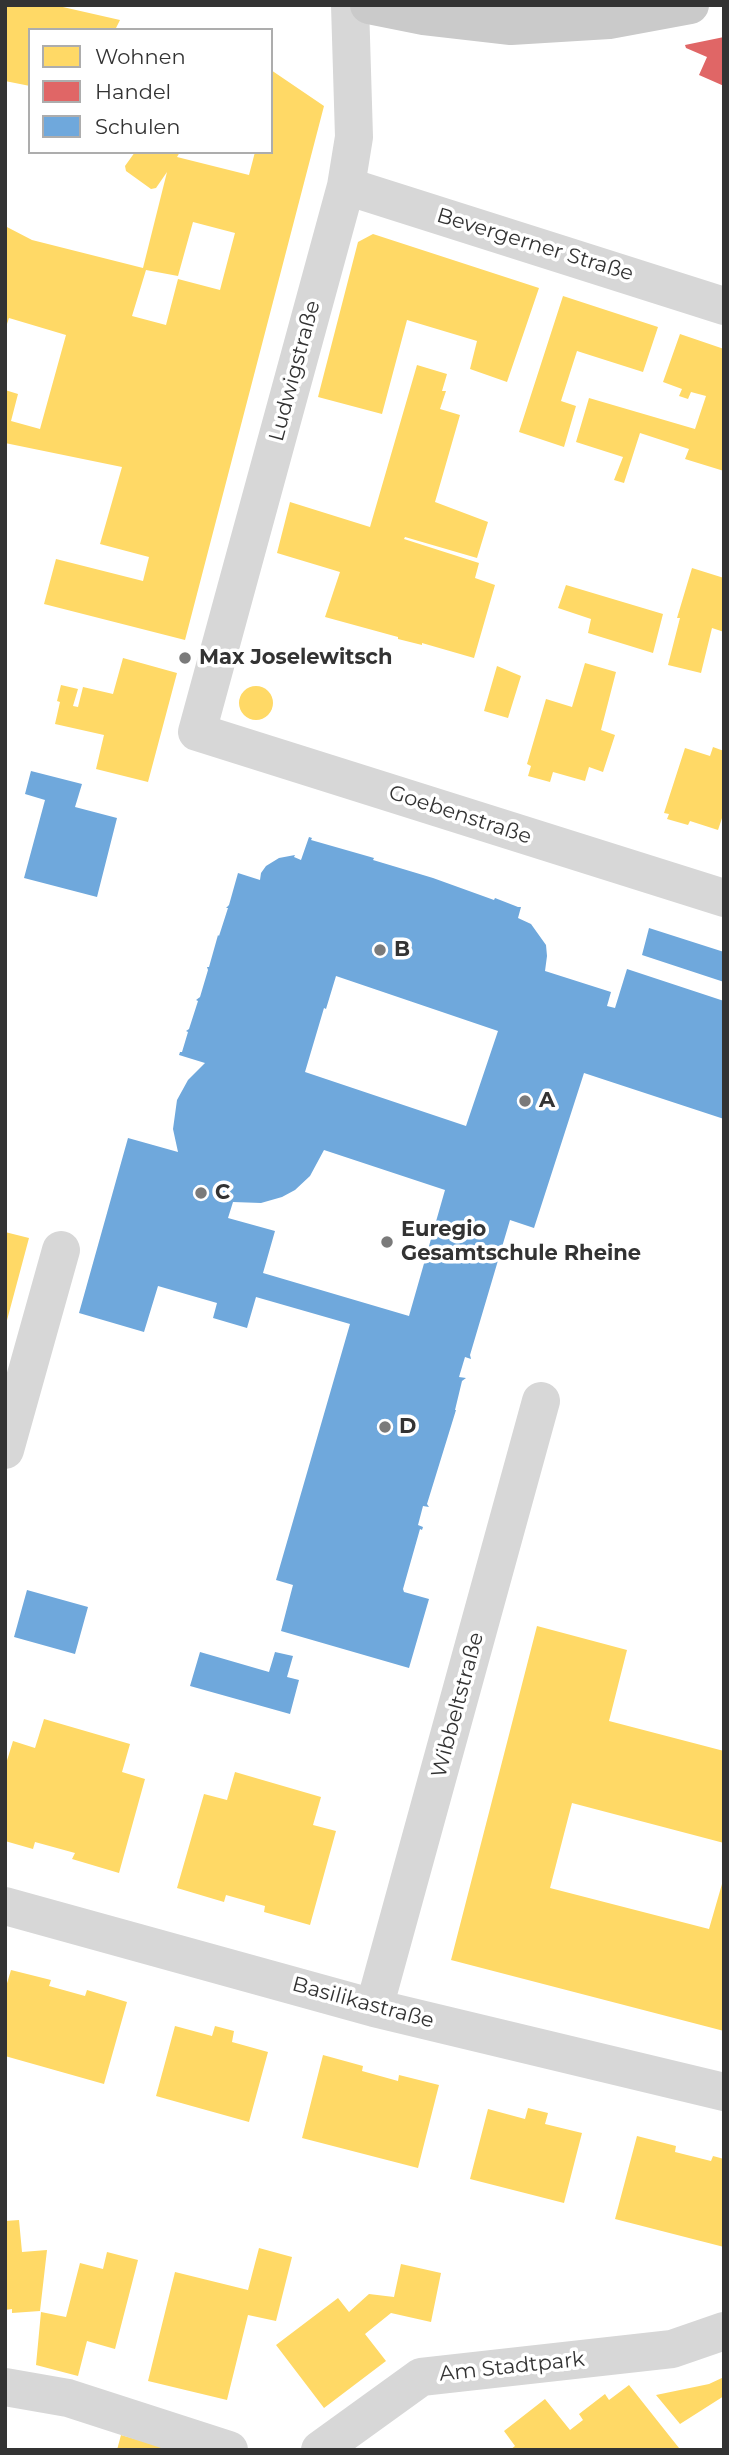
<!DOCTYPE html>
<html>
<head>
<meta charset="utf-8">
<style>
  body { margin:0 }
  #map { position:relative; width:729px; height:2455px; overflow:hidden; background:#fff; font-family:Montserrat,sans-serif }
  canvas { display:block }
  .frame { position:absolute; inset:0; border:7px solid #333; pointer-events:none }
  .legend { position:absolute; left:28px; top:28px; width:245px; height:126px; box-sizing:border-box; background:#fff; border:2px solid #adadad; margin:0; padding:9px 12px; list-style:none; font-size:21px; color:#333 }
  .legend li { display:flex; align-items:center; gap:14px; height:35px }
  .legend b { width:35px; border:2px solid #adadad }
</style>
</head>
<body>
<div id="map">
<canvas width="729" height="2455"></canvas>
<div class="frame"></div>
<ul class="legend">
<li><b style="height:19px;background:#ffd966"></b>Wohnen</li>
<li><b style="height:19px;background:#e06666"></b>Handel</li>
<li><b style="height:19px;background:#6fa8dc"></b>Schulen</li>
</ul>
</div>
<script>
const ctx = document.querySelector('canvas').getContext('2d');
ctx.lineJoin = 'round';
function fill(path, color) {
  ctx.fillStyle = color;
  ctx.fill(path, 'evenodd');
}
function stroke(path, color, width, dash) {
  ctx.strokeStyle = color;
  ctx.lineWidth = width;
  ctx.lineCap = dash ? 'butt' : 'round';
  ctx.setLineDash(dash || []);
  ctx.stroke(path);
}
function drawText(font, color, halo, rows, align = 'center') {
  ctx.font = font + ' Montserrat,sans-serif';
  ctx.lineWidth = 7;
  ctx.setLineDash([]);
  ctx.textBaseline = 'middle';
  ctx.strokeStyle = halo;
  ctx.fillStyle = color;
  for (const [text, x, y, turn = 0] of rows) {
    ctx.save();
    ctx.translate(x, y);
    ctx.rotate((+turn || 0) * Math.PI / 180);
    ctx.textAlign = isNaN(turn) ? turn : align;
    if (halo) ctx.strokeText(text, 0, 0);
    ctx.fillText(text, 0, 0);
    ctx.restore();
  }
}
fill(new Path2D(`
  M 5,5 L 54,5 L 120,20 L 115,30 L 30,30 L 30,86 L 5,81 Z
  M 271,70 L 324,106 L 185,640 L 44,604 L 56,559 L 143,581 L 149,557 L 100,544 L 122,467 L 5,443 L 5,390 L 18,394 L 11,421 L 40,429 L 66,335 L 9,318 L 5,330 L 5,226 L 32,240 L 143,268 L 167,172 L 156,188 L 151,189 L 126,171 L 125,166 L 135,152 L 180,152 L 177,157 L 249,175 L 255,152 L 271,152 ZM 193,222 L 235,233 L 220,290 L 178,279 L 166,325 L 132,316 L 146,270 L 178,276 Z
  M 373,234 L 539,288 L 507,382 L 470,369 L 477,341 L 407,320 L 382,414 L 318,397 L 358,242 Z
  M 563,296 L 658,327 L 643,372 L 577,351 L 561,401 L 576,406 L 564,447 L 519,432 Z
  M 680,334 L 724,349 L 724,471 L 685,459 L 689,449 L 640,433 L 624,483 L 614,480 L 623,457 L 576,442 L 589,398 L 695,429 L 706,396 L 691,392 L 688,399 L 679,396 L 682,389 L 663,382 Z
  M 417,365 L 447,374 L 442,391 L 446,391 L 440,409 L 460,415 L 435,502 L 488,522 L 477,558 L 405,537 L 404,539 L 479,563 L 475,578 L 495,585 L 474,658 L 422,643 L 422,645 L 398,639 L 398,637 L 325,617 L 340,572 L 277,553 L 290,502 L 370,527 Z
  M 692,568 L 724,578 L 724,632 L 712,628 L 701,673 L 668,665 L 680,618 L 677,618 Z
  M 566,585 L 663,614 L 653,653 L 588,633 L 591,619 L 558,608 Z
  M 123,658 L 177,673 L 148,782 L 96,769 L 104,735 L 55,724 L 60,702 L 57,701 L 61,685 L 78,689 L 73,706 L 78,707 L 83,687 L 113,694 Z
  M 585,663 L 616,672 L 601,730 L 615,735 L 603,772 L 589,767 L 585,781 L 553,772 L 550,782 L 528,776 L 531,766 L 527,764 L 546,699 L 572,707 Z
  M 497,666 L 521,676 L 508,718 L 484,711 Z
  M239 703a17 17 0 1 1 34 0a17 17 0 1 1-34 0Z
  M 713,747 L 724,751 L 724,812 L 718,830 L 690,821 L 688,825 L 667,819 L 669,814 L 664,813 L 685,748 L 710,756 Z
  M 5,1232 L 29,1238 L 6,1324 L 5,1324 Z
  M 537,1626 L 627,1650 L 609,1721 L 724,1751 L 724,1843 L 572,1803 L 550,1888 L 709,1929 L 724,1877 L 724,2031 L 451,1960 Z
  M 44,1719 L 130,1744 L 122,1772 L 145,1779 L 119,1873 L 72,1859 L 75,1853 L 35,1842 L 33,1849 L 5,1841 L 5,1767 L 13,1741 L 35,1748 Z
  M 235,1772 L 321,1797 L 313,1825 L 336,1831 L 310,1925 L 264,1912 L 265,1906 L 226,1895 L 224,1902 L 177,1888 L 204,1794 L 227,1800 Z
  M 11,1970 L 51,1980 L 49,1986 L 85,1996 L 87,1990 L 127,2002 L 104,2084 L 5,2056 L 5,1990 Z
  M 175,2026 L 212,2036 L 215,2026 L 234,2031 L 232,2042 L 268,2052 L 249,2122 L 156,2096 Z
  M 323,2055 L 363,2066 L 362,2071 L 398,2081 L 399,2075 L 439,2085 L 418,2168 L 302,2138 Z
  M 528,2108 L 548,2113 L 545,2124 L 582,2133 L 564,2203 L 470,2179 L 488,2109 L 525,2119 Z
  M 637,2136 L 676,2146 L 675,2152 L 711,2161 L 713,2156 L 724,2159 L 724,2247 L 615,2219 Z
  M 19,2220 L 22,2252 L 47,2250 L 40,2311 L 12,2313 L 12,2309 L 5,2310 L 5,2221 Z
  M 259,2248 L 292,2257 L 276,2321 L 248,2315 L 227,2400 L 148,2381 L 175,2272 L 248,2290 Z
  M 107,2252 L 138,2260 L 115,2349 L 87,2341 L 78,2376 L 36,2365 L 41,2312 L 66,2317 L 80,2263 L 103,2269 Z
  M 401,2264 L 441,2273 L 431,2322 L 391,2313 L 365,2334 L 386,2361 L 324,2408 L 276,2345 L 338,2298 L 349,2312 L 369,2294 L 394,2297 Z
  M 724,2377 L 724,2396 L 680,2424 L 656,2395 L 709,2384 Z
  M 629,2385 L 679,2448 L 677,2450 L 510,2450 L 515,2446 L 504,2431 L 545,2399 L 570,2430 L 583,2420 L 579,2414 L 605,2394 L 609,2400 Z
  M 121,2435 L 163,2447 L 163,2450 L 117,2450 Z`), '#ffd966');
fill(new Path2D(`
  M 724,37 L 724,86 L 699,75 L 707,57 L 686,48 L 685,45 Z`), '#e06666');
fill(new Path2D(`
  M 31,771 L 82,784 L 75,807 L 117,818 L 97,897 L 24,878 L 45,800 L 25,794 Z
  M 309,837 L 312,838 L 311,840 L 374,858 L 373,860 L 433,878 L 494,900 L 495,898 L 518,907 L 521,907 L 518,918 L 531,924 L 546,945 L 547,956 L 545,971 L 611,992 L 607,1006 L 615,1008 L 627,969 L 724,1001 L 724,1119 L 584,1073 L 534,1228 L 510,1220 L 470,1355 L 471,1359 L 465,1357 L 459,1377 L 466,1378 L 462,1381 L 455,1410 L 456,1410 L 427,1504 L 429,1507 L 423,1506 L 418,1525 L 423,1527 L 422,1530 L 420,1529 L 403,1589 L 404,1592 L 429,1599 L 409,1668 L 281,1631 L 293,1585 L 276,1580 L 350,1324 L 256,1297 L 247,1328 L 213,1318 L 217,1303 L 158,1286 L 144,1332 L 79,1313 L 128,1138 L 178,1152 L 173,1129 L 177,1100 L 188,1080 L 205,1063 L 179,1055 L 180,1052 L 182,1052 L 188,1032 L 186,1031 L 189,1029 L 198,1001 L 196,1000 L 200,997 L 208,970 L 207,967 L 209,967 L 218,935 L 219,936 L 228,908 L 226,908 L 229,905 L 238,873 L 260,880 L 261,873 L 266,866 L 279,858 L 295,855 L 294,857 L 301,860 ZM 336,976 L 498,1031 L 466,1126 L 305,1072 L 324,1008 L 326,1009 ZM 324,1150 L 445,1190 L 409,1316 L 263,1273 L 275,1231 L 228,1218 L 233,1202 L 261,1203 L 282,1197 L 295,1190 L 310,1176 Z
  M 649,928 L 724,952 L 724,982 L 642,955 Z
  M 27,1590 L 88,1607 L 75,1654 L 14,1637 Z
  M 200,1652 L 269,1672 L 275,1652 L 293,1656 L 287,1677 L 299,1680 L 290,1714 L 190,1686 Z`), '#6fa8dc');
stroke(new Path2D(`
  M 350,5 L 354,137 L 346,186 L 197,732 L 724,898
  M 346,186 L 724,306
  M 5,1450 L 61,1250
  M 5,1906 L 374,2008 L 724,2092
  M 374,2008 L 541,1401
  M 5,2387 L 68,2398 L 229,2450
  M 320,2450 L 421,2377 L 672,2349 L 724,2331`), '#d7d7d7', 38);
stroke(new Path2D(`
  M 369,5 L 424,16 L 511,26 L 609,20 L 690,5`), '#cacaca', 38);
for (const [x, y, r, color] of [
  [185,658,7,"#7a7a7a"],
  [380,950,7,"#7a7a7a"],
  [525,1101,7,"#7a7a7a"],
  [201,1193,7,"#7a7a7a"],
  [387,1242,7,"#7a7a7a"],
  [385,1427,7,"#7a7a7a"]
]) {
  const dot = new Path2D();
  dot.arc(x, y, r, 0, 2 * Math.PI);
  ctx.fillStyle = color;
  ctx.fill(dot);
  stroke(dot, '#fff', 2.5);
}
drawText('21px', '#333', '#fff', [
  ["Bevergerner Straße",535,245,17],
  ["Ludwigstraße",295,371,-75],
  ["Goebenstraße",460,815,18],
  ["Wibbeltstraße",458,1705,-75],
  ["Basilikastraße",363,2003,15],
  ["Am Stadtpark",512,2367,-6]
]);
drawText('bold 21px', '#333', '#fff', [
  ["Max Joselewitsch",199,658],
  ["B",394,950],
  ["A",539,1101],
  ["C",215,1193],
  ["Euregio",401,1230],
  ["Gesamtschule Rheine",401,1254],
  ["D",399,1427]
], 'left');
</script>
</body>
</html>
